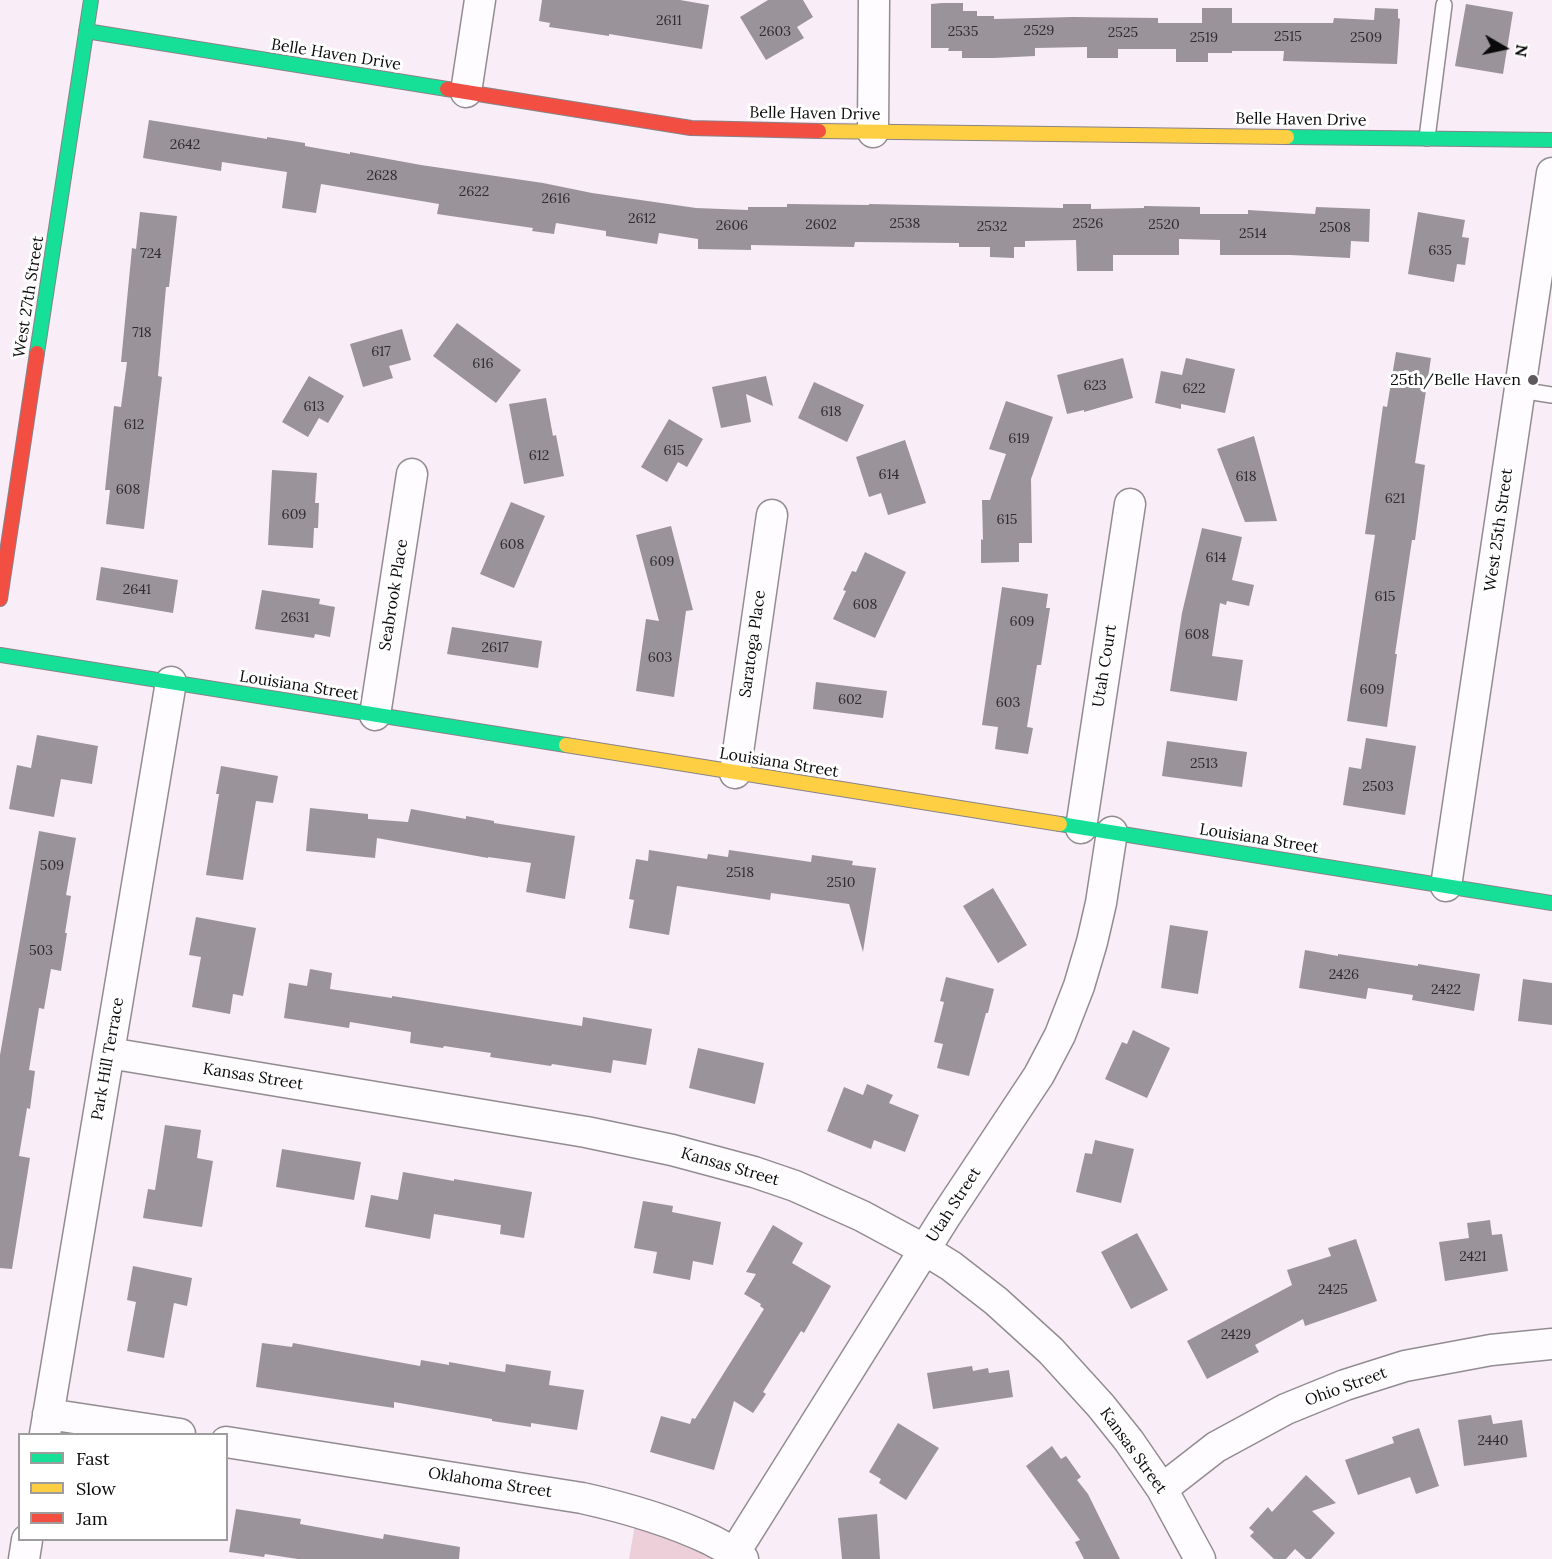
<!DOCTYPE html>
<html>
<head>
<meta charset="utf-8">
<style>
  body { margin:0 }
  #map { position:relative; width:1552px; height:1559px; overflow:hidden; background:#f9edf8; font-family:Lora,serif }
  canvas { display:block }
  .legend { position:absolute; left:18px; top:1433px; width:210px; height:108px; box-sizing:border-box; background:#fff; border:2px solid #9d9d9d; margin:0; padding:8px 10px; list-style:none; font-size:18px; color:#0a0a0a }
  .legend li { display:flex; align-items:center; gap:12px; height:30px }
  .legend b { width:30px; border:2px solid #9d9d9d }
  .north { position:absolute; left:1474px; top:18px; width:60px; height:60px; -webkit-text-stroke:4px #fff; paint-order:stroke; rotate:99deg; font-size:16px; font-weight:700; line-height:24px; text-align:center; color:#0a0a0a }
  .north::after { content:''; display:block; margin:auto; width:21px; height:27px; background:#0a0a0a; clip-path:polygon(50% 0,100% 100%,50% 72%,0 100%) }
</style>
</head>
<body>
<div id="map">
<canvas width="1552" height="1559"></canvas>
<ul class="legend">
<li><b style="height:8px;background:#16e098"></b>Fast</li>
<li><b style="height:8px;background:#ffcf43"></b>Slow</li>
<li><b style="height:8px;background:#f24e42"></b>Jam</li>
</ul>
<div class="north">N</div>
</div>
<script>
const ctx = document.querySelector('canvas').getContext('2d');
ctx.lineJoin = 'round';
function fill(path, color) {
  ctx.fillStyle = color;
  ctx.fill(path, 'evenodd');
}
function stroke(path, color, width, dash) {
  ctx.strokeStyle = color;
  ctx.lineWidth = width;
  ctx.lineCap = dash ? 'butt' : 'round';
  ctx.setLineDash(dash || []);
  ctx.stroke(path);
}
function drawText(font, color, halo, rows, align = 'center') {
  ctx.font = font + ' Lora,serif';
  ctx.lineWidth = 6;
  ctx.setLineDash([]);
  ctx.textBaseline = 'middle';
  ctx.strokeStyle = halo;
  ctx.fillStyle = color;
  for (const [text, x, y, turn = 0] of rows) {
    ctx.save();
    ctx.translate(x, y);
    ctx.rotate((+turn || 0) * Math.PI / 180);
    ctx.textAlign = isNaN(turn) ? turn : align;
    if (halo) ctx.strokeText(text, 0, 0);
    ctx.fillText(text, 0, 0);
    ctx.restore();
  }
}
fill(new Path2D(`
  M 635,1524 L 662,1534 L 712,1559 L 629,1559 Z`), '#edcfd9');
fill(new Path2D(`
  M 542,0 L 680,0 L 709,5 L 702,49 L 609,34 L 609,36 L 549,27 L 550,23 L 539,21 Z
  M 768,0 L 803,0 L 813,17 L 797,27 L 804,38 L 766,60 L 740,17 Z
  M 942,3 L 963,3 L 963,11 L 977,11 L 977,16 L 994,16 L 994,19 L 1073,17 L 1158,18 L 1158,23 L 1202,23 L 1202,8 L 1232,8 L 1232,23 L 1333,23 L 1334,18 L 1374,20 L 1375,8 L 1398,9 L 1398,18 L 1400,19 L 1397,64 L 1283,61 L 1284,51 L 1232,51 L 1232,53 L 1208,53 L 1208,62 L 1176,62 L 1176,49 L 1118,49 L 1118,58 L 1087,58 L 1087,47 L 1035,48 L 1035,56 L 994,58 L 962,58 L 962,51 L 948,51 L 949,48 L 931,48 L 931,4 Z
  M 1466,4 L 1513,12 L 1503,74 L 1455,66 Z
  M 149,120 L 267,139 L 267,137 L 305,143 L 305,146 L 350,154 L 350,152 L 421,165 L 543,183 L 592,193 L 696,208 L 748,210 L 748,207 L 787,207 L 787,204 L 869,205 L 869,204 L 1063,208 L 1063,204 L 1091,204 L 1091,209 L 1144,208 L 1144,206 L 1200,207 L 1200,214 L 1248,214 L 1248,210 L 1315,214 L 1316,207 L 1370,209 L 1369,242 L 1351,241 L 1350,258 L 1290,255 L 1220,255 L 1220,240 L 1179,239 L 1179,255 L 1113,255 L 1113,271 L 1077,271 L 1076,240 L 1025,241 L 1025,247 L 1014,247 L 1014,258 L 990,257 L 990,247 L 959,247 L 959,243 L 855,242 L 854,247 L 751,245 L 751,250 L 698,249 L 698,239 L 659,233 L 657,244 L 606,236 L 606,231 L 556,223 L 554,234 L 532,231 L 533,228 L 437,214 L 439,204 L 321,184 L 316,213 L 282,208 L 287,172 L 222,162 L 221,171 L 143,158 Z
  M 140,212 L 177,216 L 169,287 L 166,287 L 158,376 L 162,377 L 144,529 L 106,524 L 110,490 L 105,490 L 114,406 L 121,407 L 127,362 L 121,362 L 132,248 L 136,249 Z
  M 1418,212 L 1465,220 L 1462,237 L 1469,238 L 1465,265 L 1457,264 L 1454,282 L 1408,274 Z
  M 457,323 L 521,370 L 496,403 L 433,356 Z
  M 402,329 L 411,360 L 389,366 L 393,378 L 363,387 L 350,344 Z
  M 1396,352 L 1431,358 L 1415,463 L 1425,465 L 1415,540 L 1412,540 L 1395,654 L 1397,654 L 1387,727 L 1347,721 L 1375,535 L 1365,534 L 1383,406 L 1387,407 Z
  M 1123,358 L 1133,398 L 1084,412 L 1084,410 L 1067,414 L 1057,375 Z
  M 1186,358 L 1235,369 L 1225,413 L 1181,404 L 1181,409 L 1155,403 L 1161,371 L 1182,375 Z
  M 309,376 L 344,396 L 328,423 L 319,418 L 308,437 L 282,422 Z
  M 766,376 L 773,406 L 746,394 L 751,422 L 721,428 L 712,387 Z
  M 814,382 L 864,405 L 847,442 L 798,418 Z
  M 546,398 L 553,436 L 556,435 L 564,476 L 524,484 L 509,404 Z
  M 1006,401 L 1053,417 L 1031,479 L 1032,543 L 1019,543 L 1019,562 L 981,563 L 981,539 L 983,540 L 982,500 L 990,500 L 1006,454 L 989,449 Z
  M 669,419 L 703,439 L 687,467 L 678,462 L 667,482 L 641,467 Z
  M 1254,436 L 1277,521 L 1245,522 L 1217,449 Z
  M 905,440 L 926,503 L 888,515 L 881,493 L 869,497 L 856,457 Z
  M 272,470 L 317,473 L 315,503 L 319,503 L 318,528 L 314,528 L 313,548 L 268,545 Z
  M 511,502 L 545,516 L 514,588 L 480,574 Z
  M 671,526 L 693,610 L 686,611 L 674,697 L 636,691 L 646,619 L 659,621 L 636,535 Z
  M 1202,528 L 1242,537 L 1232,580 L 1254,585 L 1249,606 L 1227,601 L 1226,605 L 1220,603 L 1212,656 L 1243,660 L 1237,701 L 1170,691 L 1182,613 Z
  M 865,552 L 906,572 L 875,638 L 833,619 L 846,591 L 843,590 L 852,571 L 856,572 Z
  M 101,567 L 178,580 L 173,613 L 96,600 Z
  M 1002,587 L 1048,594 L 1046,608 L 1050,608 L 1041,665 L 1037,665 L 1027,727 L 1033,728 L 1028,754 L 995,749 L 998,727 L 982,725 Z
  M 262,590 L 320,599 L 319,604 L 335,607 L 330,637 L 315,634 L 314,638 L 255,629 Z
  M 452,627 L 542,641 L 538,668 L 447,654 Z
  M 816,682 L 887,691 L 883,718 L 813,709 Z
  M 37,735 L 98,746 L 92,784 L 61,779 L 54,817 L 9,809 L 17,765 L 31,768 Z
  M 1366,738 L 1416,746 L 1405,815 L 1343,805 L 1349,767 L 1361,769 Z
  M 1167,741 L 1247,752 L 1242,787 L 1162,776 Z
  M 221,766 L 278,776 L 273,803 L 256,801 L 243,880 L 206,875 L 219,794 L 216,794 Z
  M 310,808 L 368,814 L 368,819 L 408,822 L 411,809 L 466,819 L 466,816 L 494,821 L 494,823 L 575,836 L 565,899 L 526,892 L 531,863 L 488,857 L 488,858 L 377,838 L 375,858 L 306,851 Z
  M 39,831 L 76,838 L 66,895 L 71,896 L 65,933 L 67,933 L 61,971 L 51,969 L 44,1009 L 39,1008 L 29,1070 L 35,1071 L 30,1109 L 27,1108 L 19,1156 L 30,1158 L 12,1269 L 0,1268 L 0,1055 Z
  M 649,850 L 707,859 L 708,854 L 728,857 L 729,850 L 811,862 L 812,855 L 853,861 L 852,865 L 876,868 L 863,952 L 849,904 L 771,893 L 770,900 L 677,886 L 669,935 L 629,928 L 634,900 L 629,899 L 636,859 L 648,861 Z
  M 993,888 L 1027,945 L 998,963 L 963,906 Z
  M 196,917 L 256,928 L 243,996 L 233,994 L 230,1014 L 192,1007 L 201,957 L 189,955 Z
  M 1170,925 L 1208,931 L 1198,994 L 1161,988 Z
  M 1305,950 L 1338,956 L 1338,954 L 1418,966 L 1418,964 L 1480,974 L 1474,1011 L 1412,1000 L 1413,995 L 1368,988 L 1366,999 L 1299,988 Z
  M 310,969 L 332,973 L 330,989 L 392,998 L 392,996 L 582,1026 L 583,1017 L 652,1029 L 646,1065 L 613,1060 L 611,1073 L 552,1064 L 551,1066 L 490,1057 L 491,1053 L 444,1046 L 443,1048 L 410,1043 L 411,1032 L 350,1022 L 349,1028 L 284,1018 L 289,983 L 307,986 Z
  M 946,977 L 994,989 L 988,1013 L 986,1013 L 969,1076 L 937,1068 L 943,1044 L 934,1042 L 944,1002 L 940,1001 Z
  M 1523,979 L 1552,983 L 1552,1025 L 1518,1021 Z
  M 1133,1030 L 1170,1048 L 1147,1098 L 1105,1079 L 1122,1042 L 1127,1044 Z
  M 698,1048 L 764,1063 L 755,1104 L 689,1088 Z
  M 867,1084 L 893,1095 L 889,1103 L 919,1115 L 905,1152 L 874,1140 L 871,1149 L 827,1131 L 844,1087 L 863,1095 Z
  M 165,1125 L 201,1130 L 197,1158 L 213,1161 L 202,1227 L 143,1218 L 148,1189 L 155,1190 Z
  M 1095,1140 L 1134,1149 L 1121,1203 L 1076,1192 L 1085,1153 L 1092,1154 Z
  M 282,1149 L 361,1162 L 354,1200 L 276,1187 Z
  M 403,1172 L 454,1181 L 454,1179 L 532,1192 L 524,1238 L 500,1234 L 501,1225 L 434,1214 L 430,1239 L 365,1227 L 371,1195 L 398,1200 Z
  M 643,1201 L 673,1206 L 672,1212 L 721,1222 L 713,1265 L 693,1261 L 690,1280 L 653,1273 L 657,1252 L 634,1248 Z
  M 1490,1220 L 1492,1235 L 1502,1234 L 1508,1271 L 1445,1281 L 1439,1242 L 1469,1238 L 1467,1223 Z
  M 773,1225 L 803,1243 L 792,1263 L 831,1286 L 804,1333 L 801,1331 L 763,1392 L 766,1394 L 753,1413 L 734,1401 L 714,1470 L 650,1452 L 661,1416 L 690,1424 L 692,1418 L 695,1419 L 764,1309 L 760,1306 L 761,1304 L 744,1294 L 756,1274 L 746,1272 Z
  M 1137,1233 L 1168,1290 L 1131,1309 L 1101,1252 Z
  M 1356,1239 L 1377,1301 L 1305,1326 L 1303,1319 L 1255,1345 L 1259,1352 L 1207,1379 L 1187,1341 L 1292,1285 L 1287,1270 L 1331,1256 L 1328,1248 Z
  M 133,1266 L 192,1278 L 187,1306 L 174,1303 L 164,1358 L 127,1351 L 136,1302 L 127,1300 Z
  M 262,1343 L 292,1347 L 293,1343 L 420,1366 L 421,1360 L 449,1365 L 449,1362 L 505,1372 L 506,1364 L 551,1371 L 549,1385 L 584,1390 L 577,1430 L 531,1423 L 531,1427 L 492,1421 L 492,1419 L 394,1402 L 394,1408 L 256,1387 Z
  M 972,1366 L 973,1371 L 988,1368 L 989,1373 L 1009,1370 L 1013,1397 L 933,1409 L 927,1373 Z
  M 1491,1415 L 1493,1424 L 1522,1420 L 1527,1457 L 1464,1466 L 1458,1420 Z
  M 898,1423 L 939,1448 L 906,1500 L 879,1483 L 881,1479 L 869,1472 Z
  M 1419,1428 L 1439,1486 L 1416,1494 L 1410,1477 L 1358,1495 L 1345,1460 L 1394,1443 L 1392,1437 Z
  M 1052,1446 L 1061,1459 L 1066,1456 L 1081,1477 L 1077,1480 L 1088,1494 L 1120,1559 L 1084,1559 L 1075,1542 L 1080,1540 L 1026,1466 Z
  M 1306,1475 L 1336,1503 L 1312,1511 L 1335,1533 L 1311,1559 L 1306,1559 L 1295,1549 L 1286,1559 L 1274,1559 L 1250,1536 L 1254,1532 L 1249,1528 L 1268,1507 L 1272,1512 Z
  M 236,1509 L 301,1519 L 300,1524 L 383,1539 L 384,1534 L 460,1547 L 459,1559 L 298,1559 L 265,1554 L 264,1557 L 229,1552 Z
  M 877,1514 L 880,1559 L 842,1559 L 838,1518 Z`), '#9a949a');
const lane = new Path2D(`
  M 1427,138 L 1444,5
  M 1520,390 L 1552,395`);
const street = new Path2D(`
  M 466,92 L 480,0
  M 873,132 L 874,0
  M 375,715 L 412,474
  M 735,773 L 772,515
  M 1081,828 L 1130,504
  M 1446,886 L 1552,173
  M 109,1053 L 586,1132 L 672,1150 L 754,1172 L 795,1186 L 862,1216 L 925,1250 L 951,1266 L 996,1301 L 1051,1351 L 1101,1406 L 1129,1441 L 1162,1489 L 1200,1559
  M 48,1414 L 180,1434
  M 45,1434 L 171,682
  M 226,1442 L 582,1498 C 627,1508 669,1520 711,1540 C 722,1546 733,1551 743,1559
  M 1162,1489 L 1216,1447 L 1286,1409 L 1345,1385 L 1405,1366 L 1491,1350 L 1552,1344
  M 735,1552 L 945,1217 L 1039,1075 L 1060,1035 L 1079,986 L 1092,942 L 1101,903 L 1112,832
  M 24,1559 L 27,1540`);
const fast = new Path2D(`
  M 86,31 L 447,89
  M 1287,137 L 1552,140
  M 37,353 L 91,0
  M 0,655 L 566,745
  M 1060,824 L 1552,903`);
const slow = new Path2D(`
  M 819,131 L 1287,137
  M 566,745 L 1060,824`);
const jam = new Path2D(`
  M 447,89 L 691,128 L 819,131
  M 0,599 L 37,353`);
stroke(lane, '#928c91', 18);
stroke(street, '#928c91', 33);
stroke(fast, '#888388', 16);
stroke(slow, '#888388', 16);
stroke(jam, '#888388', 16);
stroke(lane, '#fefcfe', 15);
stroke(street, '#fefcfe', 30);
stroke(fast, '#16e098', 14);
stroke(slow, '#ffcf43', 14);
stroke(jam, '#f24e42', 14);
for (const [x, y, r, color] of [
  [1533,380,6,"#5e595d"]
]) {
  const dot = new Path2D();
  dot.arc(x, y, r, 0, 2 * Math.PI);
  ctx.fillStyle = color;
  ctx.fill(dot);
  stroke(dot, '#fff', 2);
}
drawText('14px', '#2e2c2e', null, [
  ["2611",669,21],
  ["2529",1039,31],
  ["2603",775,32],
  ["2535",963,32],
  ["2525",1123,33],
  ["2515",1288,37],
  ["2519",1204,38],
  ["2509",1366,38],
  ["2642",185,145],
  ["2628",382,176],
  ["2622",474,192],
  ["2616",556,199],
  ["2612",642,219],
  ["2538",905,224],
  ["2526",1088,224],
  ["2602",821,225],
  ["2520",1164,225],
  ["2606",732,226],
  ["2532",992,227],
  ["2508",1335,228],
  ["2514",1253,234],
  ["635",1440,251],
  ["724",151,254],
  ["718",142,333],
  ["617",381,352],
  ["616",483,364],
  ["623",1095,386],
  ["622",1194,389],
  ["613",314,407],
  ["618",831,412],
  ["612",134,425],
  ["619",1019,439],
  ["615",674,451],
  ["612",539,456],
  ["614",889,475],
  ["618",1246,477],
  ["608",128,490],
  ["621",1395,499],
  ["609",294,515],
  ["615",1007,520],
  ["608",512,545],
  ["614",1216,558],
  ["609",662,562],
  ["2641",137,590],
  ["615",1385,597],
  ["608",865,605],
  ["2631",295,618],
  ["609",1022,622],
  ["608",1197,635],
  ["2617",495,648],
  ["603",660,658],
  ["609",1372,690],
  ["602",850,700],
  ["603",1008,703],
  ["2513",1204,764],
  ["2503",1378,787],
  ["509",52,866],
  ["2518",740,873],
  ["2510",841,883],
  ["503",41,951],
  ["2426",1344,975],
  ["2422",1446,990],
  ["2421",1473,1257],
  ["2425",1333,1290],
  ["2429",1236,1335],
  ["2440",1493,1441]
]);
drawText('16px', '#0a0a0a', '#fff', [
  ["Belle Haven Drive",336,55,9],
  ["Belle Haven Drive",815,114,1],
  ["Belle Haven Drive",1301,120,1],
  ["West 27th Street",29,297,-81],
  ["West 25th Street",1499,530,-82],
  ["Seabrook Place",394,595,-81],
  ["Saratoga Place",753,644,-82],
  ["Utah Court",1105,666,-81],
  ["Louisiana Street",299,686,9],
  ["Louisiana Street",779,763,9],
  ["Louisiana Street",1259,839,9],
  ["Park Hill Terrace",108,1059,-80],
  ["Kansas Street",253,1077,9],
  ["Kansas Street",730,1167,16],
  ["Utah Street",954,1205,-57],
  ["Ohio Street",1346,1387,-20],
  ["Kansas Street",1133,1451,54],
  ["Oklahoma Street",490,1483,9]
]);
drawText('16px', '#0a0a0a', '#fff', [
  ["25th/Belle Haven",1521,380]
], 'right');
</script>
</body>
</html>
